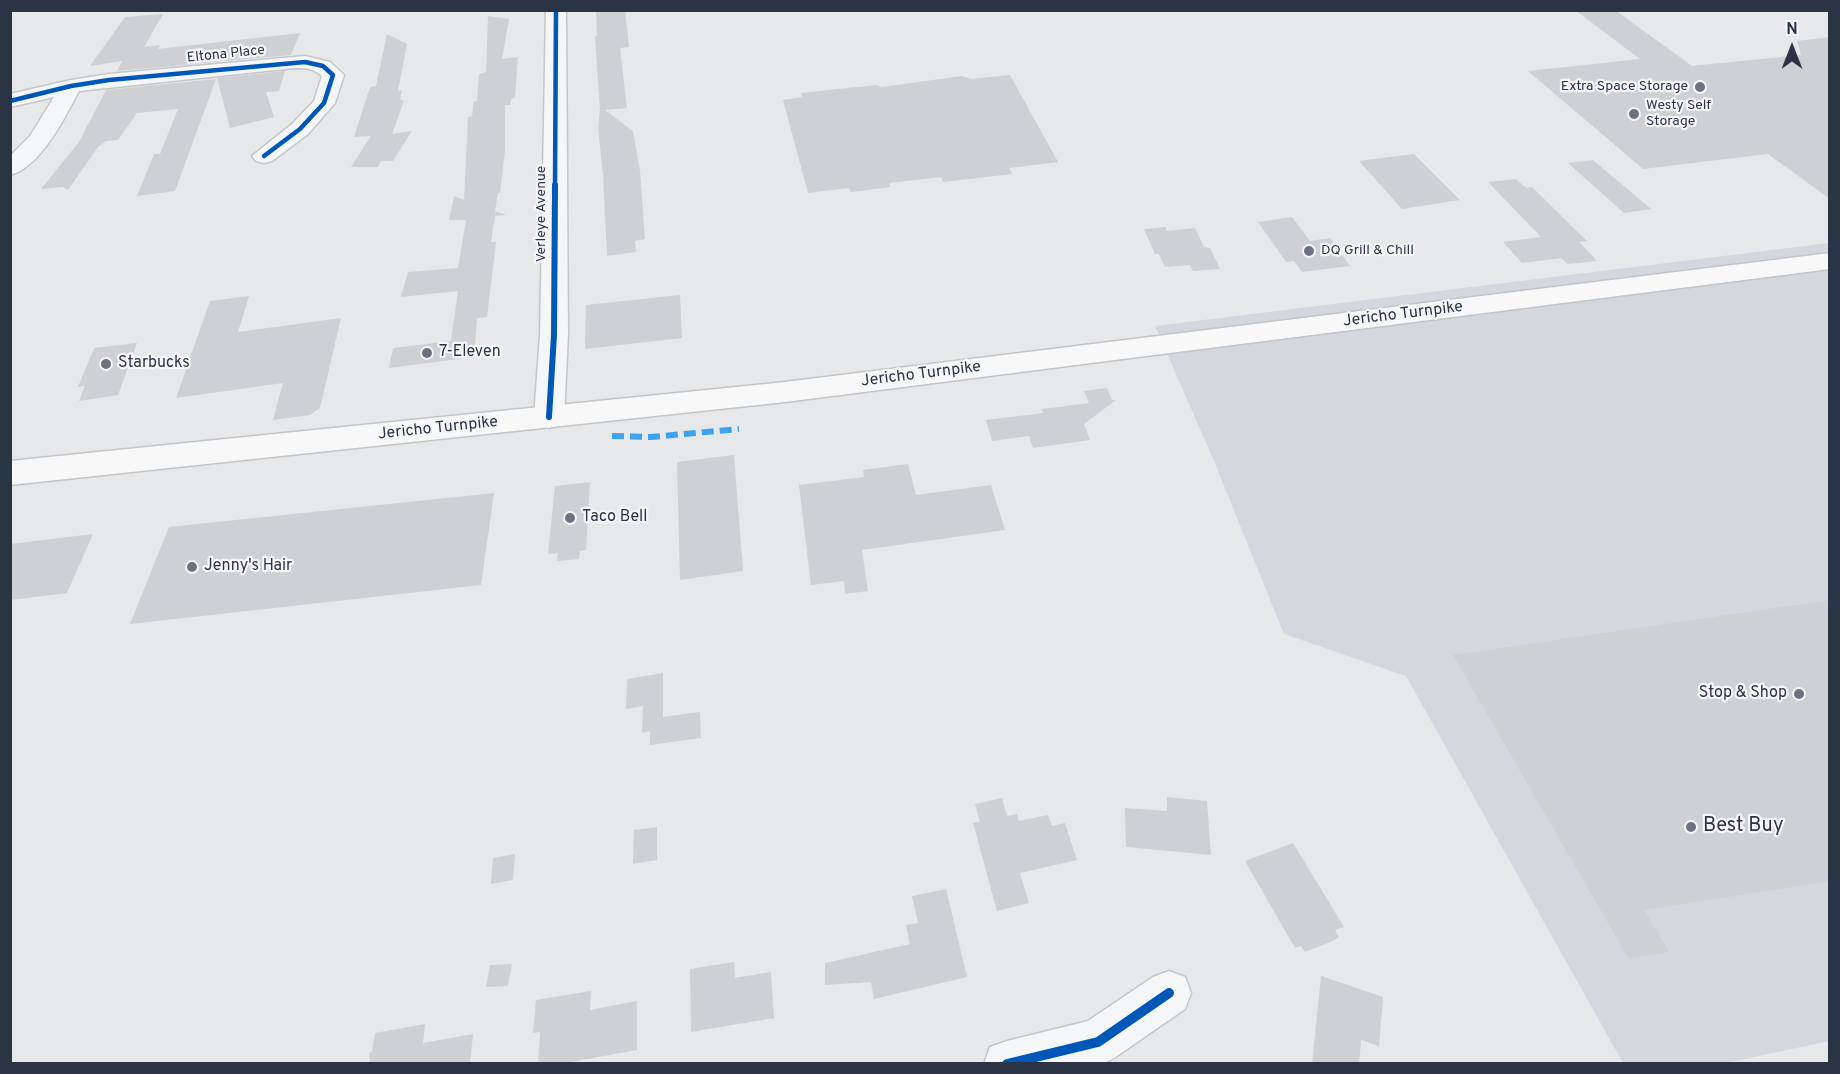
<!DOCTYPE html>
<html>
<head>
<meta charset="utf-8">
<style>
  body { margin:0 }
  #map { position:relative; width:1840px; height:1074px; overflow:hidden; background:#e6e8ea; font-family:Overpass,sans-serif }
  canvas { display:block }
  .frame { position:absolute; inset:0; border:12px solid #2b3445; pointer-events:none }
  .north { position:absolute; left:1762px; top:18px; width:60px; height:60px; -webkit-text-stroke:4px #f4f6f9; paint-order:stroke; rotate:0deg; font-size:16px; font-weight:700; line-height:24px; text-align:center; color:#2b3445 }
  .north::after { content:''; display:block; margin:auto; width:21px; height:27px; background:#2b3445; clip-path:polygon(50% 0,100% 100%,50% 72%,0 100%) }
</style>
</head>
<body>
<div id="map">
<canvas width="1840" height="1074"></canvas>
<div class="frame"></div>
<div class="north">N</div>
</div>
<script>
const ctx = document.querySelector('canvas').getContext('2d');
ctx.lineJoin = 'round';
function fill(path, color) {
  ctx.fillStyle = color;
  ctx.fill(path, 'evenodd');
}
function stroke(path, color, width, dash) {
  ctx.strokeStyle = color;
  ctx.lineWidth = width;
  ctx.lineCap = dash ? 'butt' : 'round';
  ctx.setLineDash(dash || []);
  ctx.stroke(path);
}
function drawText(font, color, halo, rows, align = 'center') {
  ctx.font = font + ' Overpass,sans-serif';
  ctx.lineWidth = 4.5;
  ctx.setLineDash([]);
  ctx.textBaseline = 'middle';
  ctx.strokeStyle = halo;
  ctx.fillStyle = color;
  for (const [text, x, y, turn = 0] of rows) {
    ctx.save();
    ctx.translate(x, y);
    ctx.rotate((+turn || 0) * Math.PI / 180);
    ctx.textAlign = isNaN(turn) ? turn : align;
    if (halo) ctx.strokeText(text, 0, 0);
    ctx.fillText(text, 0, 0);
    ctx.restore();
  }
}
fill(new Path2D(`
  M 1829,243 L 1829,1041 L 1726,1063 L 1623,1063 L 1406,676 L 1284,634 L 1214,461 L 1155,326 Z`), '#d4d7dd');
fill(new Path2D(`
  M 596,10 L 625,10 L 629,47 L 620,48 L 627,108 L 605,110 L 633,131 L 640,171 L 645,239 L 635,241 L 636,252 L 607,256 L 603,174 L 598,128 L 600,110 L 595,36 L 597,36 Z
  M 1575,10 L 1615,10 L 1692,66 L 1801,55 L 1797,41 L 1830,37 L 1830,199 L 1768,154 L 1643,169 L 1528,71 L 1640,59 Z
  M 163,14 L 144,47 L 160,45 L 158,49 L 300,33 L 291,55 L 117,71 L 122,61 L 90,66 L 125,17 Z
  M 488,16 L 509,19 L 502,59 L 518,57 L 515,98 L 511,99 L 510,105 L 505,105 L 505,151 L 500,193 L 498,193 L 495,211 L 506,215 L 495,216 L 491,242 L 496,242 L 487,317 L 477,318 L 474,357 L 389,368 L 393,348 L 451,341 L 458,291 L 401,297 L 408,272 L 458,268 L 466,220 L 449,220 L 454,196 L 464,200 L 468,117 L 472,116 L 474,101 L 477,101 L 479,74 L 486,72 Z
  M 387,34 L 407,44 L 398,91 L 402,90 L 400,99 L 404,101 L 392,134 L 412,131 L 393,161 L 381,161 L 378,167 L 351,167 L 371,136 L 354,137 L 370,87 L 376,86 Z
  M 285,71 L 279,91 L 266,92 L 274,117 L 230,128 L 217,78 Z
  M 1010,75 L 1058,162 L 1009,168 L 1012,174 L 943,182 L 941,177 L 889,183 L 891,187 L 851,192 L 849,188 L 808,193 L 783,100 L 802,97 L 801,93 L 876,85 L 882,87 L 962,76 L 972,79 Z
  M 216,79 L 175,191 L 137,196 L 154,154 L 160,154 L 178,109 L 137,113 L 118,140 L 106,141 L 98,147 L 68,190 L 63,187 L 41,189 L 79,142 L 106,90 Z
  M 1414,154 L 1460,200 L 1402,209 L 1359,161 Z
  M 1593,160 L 1651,209 L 1624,213 L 1568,163 Z
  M 1516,179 L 1526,188 L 1532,187 L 1587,241 L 1579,242 L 1597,261 L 1568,264 L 1561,258 L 1522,263 L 1503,242 L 1541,237 L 1488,182 Z
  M 1292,217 L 1310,241 L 1330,238 L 1350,266 L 1302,272 L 1294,261 L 1286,262 L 1258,222 Z
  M 1166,227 L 1167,231 L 1195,228 L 1204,247 L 1210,248 L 1220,269 L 1193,271 L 1190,265 L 1165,267 L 1159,254 L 1155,254 L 1144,229 Z
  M 680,295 L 682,338 L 585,349 L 586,305 Z
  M 249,296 L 238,332 L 341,318 L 320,408 L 310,415 L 273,420 L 283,383 L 176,398 L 210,301 Z
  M 137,343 L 118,395 L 79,401 L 85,386 L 78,387 L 94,348 Z
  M 1107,388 L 1112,400 L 1116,400 L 1084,424 L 1090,440 L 1033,448 L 1029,436 L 992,441 L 986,420 L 1043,413 L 1042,409 L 1089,403 L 1084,391 Z
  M 734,455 L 743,571 L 680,580 L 677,462 Z
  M 908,464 L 916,495 L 991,485 L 1005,530 L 862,550 L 868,591 L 845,594 L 844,581 L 811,585 L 799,485 L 864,477 L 863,470 Z
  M 590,482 L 586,550 L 580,551 L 579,559 L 557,561 L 558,553 L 548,554 L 555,486 Z
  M 494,493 L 481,585 L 130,624 L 169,527 Z
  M 93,534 L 67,593 L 10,600 L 10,544 Z
  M 1830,600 L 1830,881 L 1644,910 L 1669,952 L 1629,959 L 1453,655 Z
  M 663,673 L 663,717 L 700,712 L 701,738 L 650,745 L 650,731 L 642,733 L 643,706 L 626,709 L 627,679 Z
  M 1167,797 L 1207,801 L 1211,855 L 1126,847 L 1125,808 L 1167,811 Z
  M 1002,798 L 1007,816 L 1017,814 L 1019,821 L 1048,815 L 1052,826 L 1065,823 L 1077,860 L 1020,873 L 1029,903 L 997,911 L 973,823 L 980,822 L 975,804 Z
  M 657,827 L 657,860 L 633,864 L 634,830 Z
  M 1293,843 L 1344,927 L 1335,930 L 1339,937 L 1335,940 L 1305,952 L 1301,946 L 1295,948 L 1245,861 Z
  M 515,854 L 513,880 L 491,884 L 493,858 Z
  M 946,889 L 967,977 L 874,999 L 871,982 L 825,985 L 825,963 L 910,944 L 906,925 L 918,923 L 912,896 Z
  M 734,962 L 735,978 L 771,972 L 774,1018 L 691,1032 L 690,969 Z
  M 512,964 L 508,986 L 486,987 L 490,965 Z
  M 1321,976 L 1383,997 L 1379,1046 L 1361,1040 L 1359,1064 L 1312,1064 Z
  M 591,991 L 590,1010 L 637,1001 L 637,1050 L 560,1064 L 538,1064 L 540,1032 L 533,1033 L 536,1000 Z
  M 425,1024 L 423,1043 L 473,1034 L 470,1064 L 370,1064 L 369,1053 L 372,1052 L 375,1033 Z`), '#ced0d3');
const minor = new Path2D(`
  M 546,10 L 566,10 L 568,335 L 564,417 L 560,424 L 549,428 L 538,424 L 534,417 L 540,335 Z
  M 305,56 L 330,62 L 344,75 L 335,103 L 308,134 L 272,161 L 264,163 L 256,161 L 252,156 L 292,124 L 314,101 L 322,76 C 309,64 291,69 275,70 L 79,91 C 65,117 41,167 10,175 L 10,156 L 30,136 L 54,97 L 10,107 L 10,94 L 71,80 L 109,74 Z
  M 1169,971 L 1185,977 L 1191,993 L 1185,1009 L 1114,1058 L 1102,1064 L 984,1064 L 990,1047 L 1007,1041 L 1088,1021 L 1153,977 Z`);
const major = new Path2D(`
  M 1830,253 L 1830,269 L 785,402 L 10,485 L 10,461 L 785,382 Z`);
stroke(minor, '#c4c6c8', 3);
stroke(major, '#c2c5c8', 3);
fill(minor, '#f5f6f7');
fill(major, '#f8f8f8');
stroke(new Path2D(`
  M 612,436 L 651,437 L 739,429`), '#3ea3ec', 6, [12, 6]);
stroke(new Path2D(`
  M 10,101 L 71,86 L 109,80 L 305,62 L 323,66 L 333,75 L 324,103 L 300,129 L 264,156
  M 555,186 L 556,10`), '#0057b8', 4.5);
stroke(new Path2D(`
  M 549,417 L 554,335 L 555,185`), '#0057b8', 6);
stroke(new Path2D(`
  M 1007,1064 L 1098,1042 L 1169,993`), '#0057b8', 10);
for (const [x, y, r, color] of [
  [1700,87,6,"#6c737f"],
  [1634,114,6,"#6c737f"],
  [1309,251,6,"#6c737f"],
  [427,353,6,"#6c737f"],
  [106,364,6,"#6c737f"],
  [570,518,6,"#6c737f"],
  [192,567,6,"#6c737f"],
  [1799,694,6,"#6c737f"],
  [1691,827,6,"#6c737f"]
]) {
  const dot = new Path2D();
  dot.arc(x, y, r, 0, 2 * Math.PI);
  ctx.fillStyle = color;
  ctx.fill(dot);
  stroke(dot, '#f4f6f9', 2);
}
drawText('14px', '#2b3445', '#f4f6f9', [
  ["Eltona Place",226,55,-6],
  ["Verleye Avenue",542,214,-90]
]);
drawText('14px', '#2b3445', '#f4f6f9', [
  ["Extra Space Storage",1688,87,"right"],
  ["Westy Self",1646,106],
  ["Storage",1646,122],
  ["DQ Grill & Chill",1321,251]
], 'left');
drawText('16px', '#2b3445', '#f4f6f9', [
  ["Jericho Turnpike",1403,315,-7],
  ["Jericho Turnpike",921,375,-7],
  ["Jericho Turnpike",438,429,-6]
]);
drawText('16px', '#2b3445', '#f4f6f9', [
  ["7-Eleven",439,353],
  ["Starbucks",118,364],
  ["Taco Bell",582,518],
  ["Jenny's Hair",204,567],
  ["Stop & Shop",1787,694,"right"]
], 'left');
drawText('20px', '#2b3445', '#f4f6f9', [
  ["Best Buy",1703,827]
], 'left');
</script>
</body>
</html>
